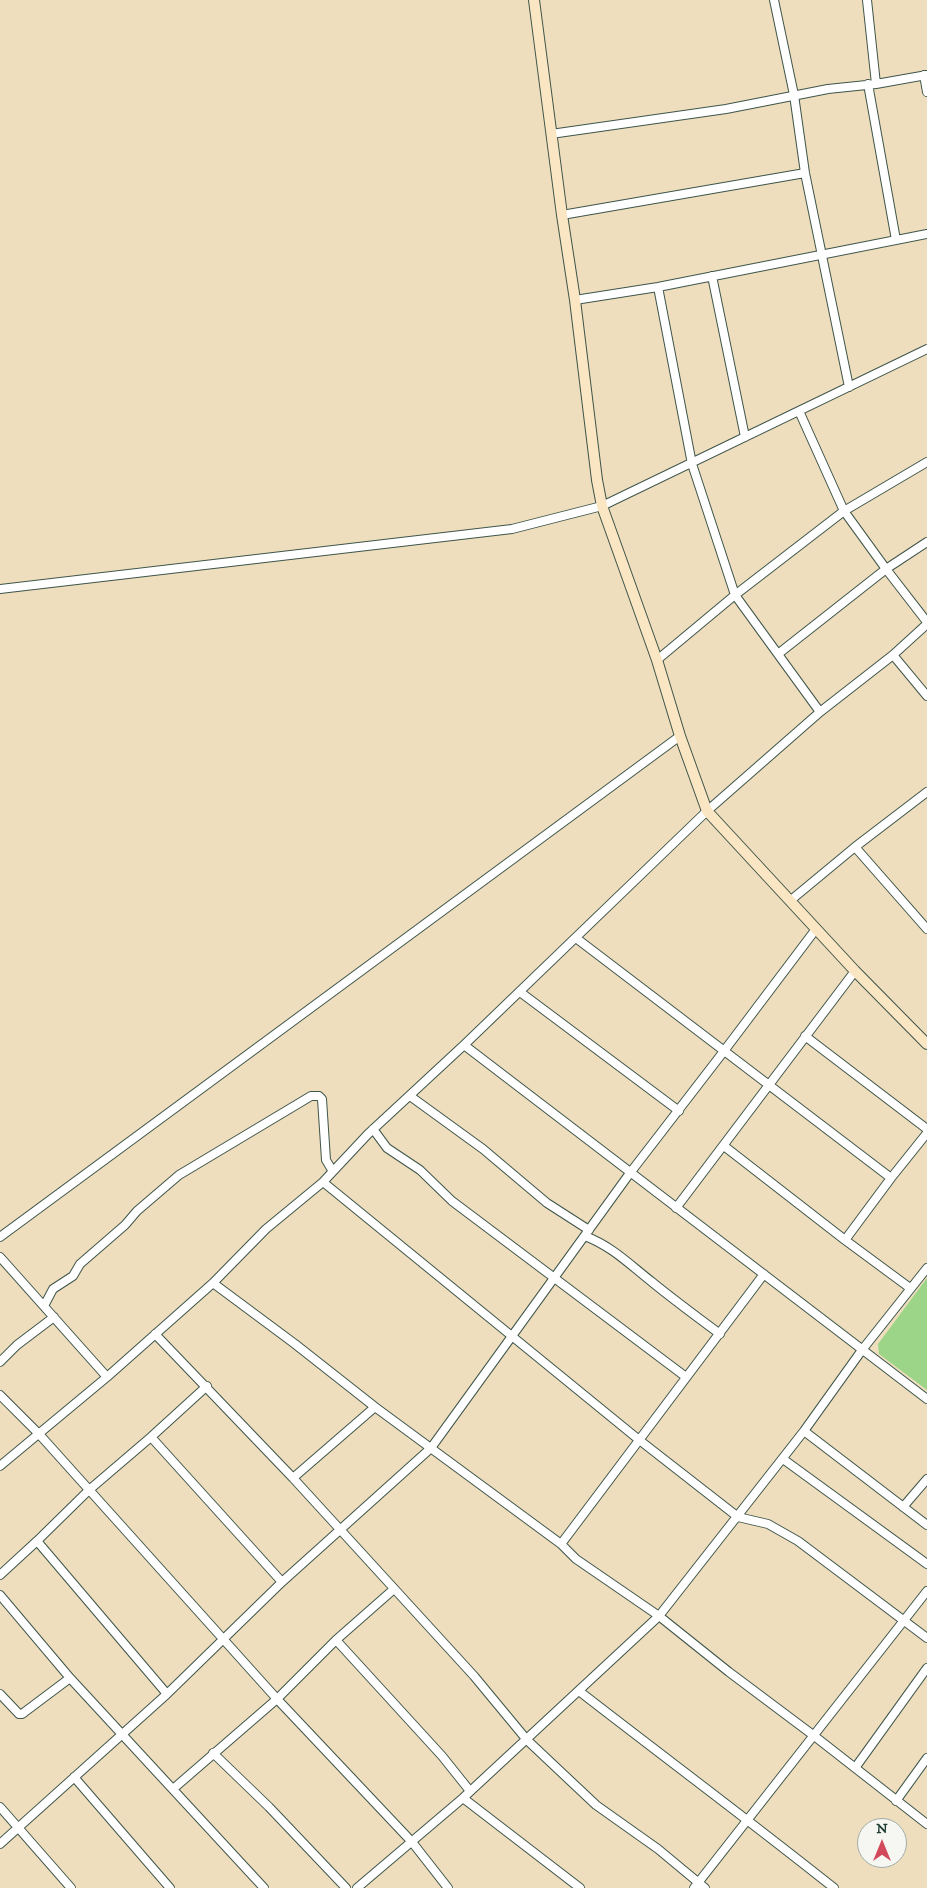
<!DOCTYPE html>
<html>
<head>
<meta charset="utf-8">
<style>
  body { margin:0 }
  #map { position:relative; width:927px; height:1888px; overflow:hidden; background:#efdebe; font-family:"IM FELL DW Pica",serif }
  canvas { display:block }
  .north { position:absolute; left:857px; top:1818px; width:50px; height:50px; box-sizing:border-box; background:#f6f6f2; border:1px solid #a0aca6; border-radius:50%; rotate:0deg; font-size:14px; font-weight:700; line-height:20px; text-align:center; color:#1f3d34 }
  .north::after { content:''; display:block; margin:auto; width:18px; height:22px; background:#d1495b; clip-path:polygon(50% 0,100% 100%,50% 72%,0 100%) }
</style>
</head>
<body>
<div id="map">
<canvas width="927" height="1888"></canvas>
<div class="north">N</div>
</div>
<script>
const ctx = document.querySelector('canvas').getContext('2d');
ctx.lineJoin = 'round';
function fill(path, color) {
  ctx.fillStyle = color;
  ctx.fill(path, 'evenodd');
}
function stroke(path, color, width, dash) {
  ctx.strokeStyle = color;
  ctx.lineWidth = width;
  ctx.lineCap = dash ? 'butt' : 'round';
  ctx.setLineDash(dash || []);
  ctx.stroke(path);
}
fill(new Path2D(`
  M 927,1278 L 927,1390 L 879,1354 L 878,1344 Z`), '#9cd587');
const street = new Path2D(`
  M 774,0 L 794,95 L 805,173 L 849,387
  M 867,0 L 876,84
  M 924,75 L 927,92
  M 868,84 L 896,240
  M 551,134 L 726,109 L 828,89 L 876,84 L 927,75
  M 562,215 L 805,173
  M 712,276 L 745,437
  M 658,287 L 692,464 L 735,595 L 820,712
  M 575,300 L 658,287 L 927,234
  M 799,411 L 844,511 L 886,569 L 927,622
  M 0,589 L 512,529 L 602,506 L 927,349
  M 778,654 L 886,569 L 927,542
  M 893,655 L 927,696
  M 657,660 L 735,595 L 844,511 L 927,462
  M 855,847 L 927,929
  M 791,900 L 855,847 L 927,792
  M 576,938 L 891,1178
  M 520,992 L 679,1111
  M 805,1036 L 927,1129
  M 464,1045 L 927,1399
  M 410,1096 L 483,1149 L 547,1203 L 589,1230
  M 373,1129 L 387,1148 L 420,1170 L 452,1201 L 686,1377
  M 724,1146 L 845,1240 L 910,1288
  M 323,1182 L 638,1439 L 738,1517 L 768,1524 L 798,1541 L 927,1638
  M 676,1208 L 855,971
  M 585,1236 C 613,1247 629,1264 652,1282 C 674,1300 697,1317 720,1334
  M 0,1237 L 680,736
  M 845,1240 L 891,1178 L 927,1133
  M 0,1257 L 107,1377
  M 213,1283 L 295,1344 L 375,1407 L 561,1544 L 576,1559 L 659,1616 L 729,1672 L 813,1735 L 927,1824
  M 44,1306 L 53,1289 L 73,1276 L 80,1264 L 125,1225 L 137,1211 L 179,1175 L 311,1096 L 319,1096 L 322,1099 L 326,1160 L 332,1170
  M 155,1334 L 293,1478 L 474,1676 L 527,1740 L 596,1805 L 658,1849 L 705,1888
  M 0,1362 L 17,1345 L 54,1317
  M 0,1395 L 39,1434 L 277,1699 L 412,1842 L 448,1888
  M 804,1431 L 927,1525
  M 151,1437 L 282,1582
  M 783,1459 L 927,1564
  M 0,1466 L 107,1377 L 213,1283 L 266,1229 L 323,1182 L 368,1134 L 464,1045 L 707,811 L 820,712 L 893,655 L 927,624
  M 293,1478 L 375,1407
  M 903,1507 L 927,1479
  M 37,1541 L 167,1694
  M 561,1544 L 764,1274
  M 0,1575 L 37,1541 L 89,1490 L 151,1437 L 207,1386
  M 0,1595 L 70,1678 L 264,1888
  M 336,1640 L 442,1756 L 470,1791
  M 579,1691 C 664,1757 750,1821 834,1888
  M 0,1694 L 19,1714 L 22,1714 L 70,1678
  M 213,1753 L 269,1807 L 346,1888
  M 855,1768 L 927,1668
  M 74,1777 L 170,1888
  M 173,1789 L 277,1699 L 336,1640 L 394,1589
  M 463,1798 L 580,1888
  M 896,1801 L 927,1758
  M 0,1807 L 71,1888
  M 0,1844 L 167,1694 L 282,1582 L 431,1448 L 630,1173 L 724,1051 L 816,929
  M 357,1888 L 463,1798 L 659,1616 L 804,1431 L 862,1350 L 927,1268
  M 694,1888 L 927,1591`);
const secondary = new Path2D(`
  M 534,0 L 562,215 L 575,300 L 597,480 L 602,506 L 657,660 L 680,736 L 707,811 L 855,971 L 927,1044`);
stroke(street, '#3e5549', 10);
stroke(secondary, '#3e5549', 12);
stroke(street, '#fff', 8);
stroke(secondary, '#fbe6c3', 10);
</script>
</body>
</html>
